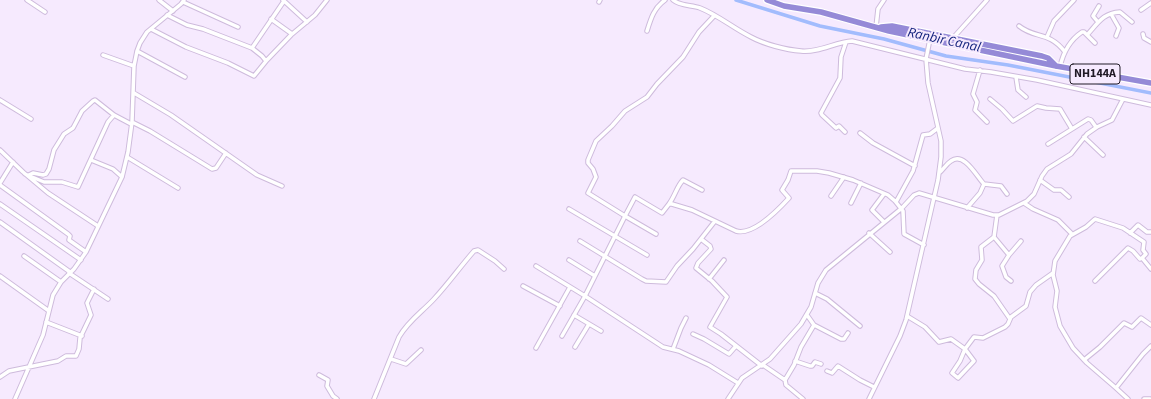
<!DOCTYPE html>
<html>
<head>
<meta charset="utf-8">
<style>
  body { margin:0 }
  canvas { display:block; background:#f6eafe }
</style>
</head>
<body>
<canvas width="1151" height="399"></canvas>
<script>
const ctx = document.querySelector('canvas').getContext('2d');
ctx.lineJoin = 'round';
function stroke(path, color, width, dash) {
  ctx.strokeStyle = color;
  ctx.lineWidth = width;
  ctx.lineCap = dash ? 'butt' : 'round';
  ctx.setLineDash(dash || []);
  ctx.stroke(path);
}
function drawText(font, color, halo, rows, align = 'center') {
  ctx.font = font + ' "Source Sans 3",sans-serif';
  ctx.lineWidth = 4;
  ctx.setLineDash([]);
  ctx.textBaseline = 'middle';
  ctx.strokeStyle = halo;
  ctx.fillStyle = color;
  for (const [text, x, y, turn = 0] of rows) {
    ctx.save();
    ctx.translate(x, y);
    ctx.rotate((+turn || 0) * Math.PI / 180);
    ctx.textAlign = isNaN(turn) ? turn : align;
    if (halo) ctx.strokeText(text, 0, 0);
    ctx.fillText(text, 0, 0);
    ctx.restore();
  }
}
stroke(new Path2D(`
  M 736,0 L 820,26 L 884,39 L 946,56 L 1008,65 L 1151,93`), '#a2bcfd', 3.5);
const minor = new Path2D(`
  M 27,0 L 45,12
  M 159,0 L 173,11
  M 283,0 L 307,22
  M 673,0 C 680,6 691,5 700,8 C 718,15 733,28 751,37 C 764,44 786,50 801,51 C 819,53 835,42 852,41 L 965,69 L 991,72 L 1037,80 L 1151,105
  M 183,2 L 238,27
  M 599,2 L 600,0
  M 1141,10 L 1151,3
  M 1111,14 L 1119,28 L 1116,36
  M 167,15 L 187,25 L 203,29 L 252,48 L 262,56 L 266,61
  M 714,16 L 699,32 L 683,57 L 657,84 L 647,97 L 625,111 L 612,126 L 596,141 L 588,160 L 588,163 L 593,169 L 596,177 L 588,193 L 625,216 L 585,296 L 663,347 L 679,351 L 709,365 L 738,383
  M 271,19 L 292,34
  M 1098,22 L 1093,16 L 1099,6
  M 1019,26 C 1035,39 1049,31 1065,52
  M 876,27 L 878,9 L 884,0
  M 151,29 L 186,47 L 228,63 L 254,76 L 267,60 L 291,35 L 315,15 L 327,0
  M 647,31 C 651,18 654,8 665,0
  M 1143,34 L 1144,38 L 1151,42
  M 1087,35 C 1098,23 1103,13 1120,12 L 1132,22
  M 1047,37 L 1054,21 L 1074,0
  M 953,38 L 987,0
  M 252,48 L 284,1
  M 137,51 L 185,77
  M 103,55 L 134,66
  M 1060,67 C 1063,53 1070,40 1082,32 L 1084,32 L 1095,43
  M 980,70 L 973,94 L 977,102 L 975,110 L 987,122
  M 1016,77 L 1018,90 L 1026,97
  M 134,93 L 171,115 L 257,175 L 282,186
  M 990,99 L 1002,109 L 1013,121 L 1037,106 L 1046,108 L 1060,109 L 1072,129
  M 0,100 L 31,119
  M 132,122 L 150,131 L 212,169 L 216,168 L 226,153
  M 845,132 L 839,126 L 836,128 L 822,115 L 821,113 L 840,78 L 841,57 L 846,42
  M 860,133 L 873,143 L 915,166
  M 1084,137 L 1103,155
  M 1048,144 L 1088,119 L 1091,120 L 1096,127
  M 0,150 L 23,172 L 48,193 L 98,226
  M 127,157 L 178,188
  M 91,160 L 113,169 L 122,177
  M 939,173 C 944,169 946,164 951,161 C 964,151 977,177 984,184 L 1001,186 L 1007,194
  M 25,174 L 44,182 L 62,182 L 78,187 L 108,122 L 114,115
  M 29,175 L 33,173 L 43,175 L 46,174 L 49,169 L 54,150 L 64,134 L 73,128 L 82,111 L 93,101 L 95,100 L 114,115 L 131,124
  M 1040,180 L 1054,190 L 1061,190 L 1069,197
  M 0,183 L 13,162
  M 0,185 L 68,234 L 70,236 L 69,240 L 86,252
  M 831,196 L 844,177
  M 896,202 L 913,171 L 923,135 L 930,134 L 938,128
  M 851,203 L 861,183
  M 1024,203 L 1033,209 L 1058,220 L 1072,234
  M 0,204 L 81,260
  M 669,204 C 675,196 677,186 683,180 L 702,190
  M 967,208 L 980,193 L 984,184
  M 569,209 L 647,255
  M 997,215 L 994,237 L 981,247 L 982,260 L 976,270 L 975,279 L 979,284 L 994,296 L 1010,319
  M 0,222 L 70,272
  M 884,222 L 872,210 L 884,194
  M 869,233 L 890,252
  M 1130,233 L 1138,225 L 1147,232 L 1151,232
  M 656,234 L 625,216 L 635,197 L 662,213 L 669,204 L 672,204 L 692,210 L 736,231 C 753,236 778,210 789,198 L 782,190 L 788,180 L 791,171 L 817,171 L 829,173 L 853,180 L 888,195 L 895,201 L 903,211 L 904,234 L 924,245
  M 994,237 L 1009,255 L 1002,266 L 1006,277 L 1011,281
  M 701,239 L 710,246 L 711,249 L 698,263 L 696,268 L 712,281 L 727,297 L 710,327 L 721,334 L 762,366
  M 580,241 L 642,279 L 646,281 L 666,282 L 677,266 L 693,249 L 715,221
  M 1009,255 L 1021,241
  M 24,256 L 61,282
  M 569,260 L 595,276
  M 536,266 L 585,296 L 562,336
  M 69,273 L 108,299
  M 0,276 L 49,311
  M 709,279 L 724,260
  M 1095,281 L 1128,248 L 1133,251 L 1140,259 L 1142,258
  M 523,286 L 560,306
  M 815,293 L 827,299 L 860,326
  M 574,315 L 601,331
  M 807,315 L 814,325 L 841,339 L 844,339 L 848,333
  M 907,316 L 925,327 L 939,342 L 951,339 L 965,349 L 974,337 L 983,338 L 1005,327 L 1008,324 L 1011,317 L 1026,306 L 1030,292 L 1036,285 L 1053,273
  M 46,322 L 82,336
  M 693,334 L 704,339 L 729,354 L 736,346
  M 575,347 L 589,324
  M 536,348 L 570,287
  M 673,349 L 681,328 L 686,318
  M 965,349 L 974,361 L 958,378 L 952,373 L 960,361 Z
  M 391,359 L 406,364 L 421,350
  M 1084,360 L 1100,347 L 1124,323 L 1132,327 L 1141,318 L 1151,325
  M 795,361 L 810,366 L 812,366 L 815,362 L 821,364
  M 763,365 L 785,380 L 786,385 L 803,399
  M 827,371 L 832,373 L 838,366 L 860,380 L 874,387
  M 319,375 L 328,380 L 327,386 L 333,396 L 337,399
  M 0,377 L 9,371 L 58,361 L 66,356 L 76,356 L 79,349 L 80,338 L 91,315 L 87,303 L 94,289
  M 785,380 L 794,365 L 801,347 L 814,325
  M 1116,388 L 1087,363 L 1073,348 L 1060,326 L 1055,307 L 1057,291 L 1053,275 L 1055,261 L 1070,236 L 1086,227 L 1095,219 L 1123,228 L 1144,242 L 1143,250 L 1146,254 L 1142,258 L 1151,269
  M 15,399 L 43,335 L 53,295 L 61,282 L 74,269 L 86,252 L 122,177 L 128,152 L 132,122 L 134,66 L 137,51 L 140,43 L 147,32 L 181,4 L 184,0
  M 374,399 L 399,337 C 408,321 422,312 434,299 C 448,284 460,267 474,251 L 478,250 L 495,261 L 504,269
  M 728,399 L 742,378 L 770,359 L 801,324 L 811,307 L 818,283 L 826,270 L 902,208 L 914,195 L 919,193 L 993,215 L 999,215 L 1027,201 L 1034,194 L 1042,176 L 1047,169 L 1071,154 L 1087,134 L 1097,127 L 1112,120 L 1123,99
  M 869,399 L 900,336 L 906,320 L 938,180 L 941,157 L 941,141 L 928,83 L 926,59 L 930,39
  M 1128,399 L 1116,388 L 1143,354 L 1151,346
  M 1144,399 L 1150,399`);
const highway = new Path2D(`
  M 767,0 L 784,6 L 821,12 L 889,31 L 1056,66 L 1151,83
  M 881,27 L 892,26 L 1042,56 L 1048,58 L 1056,66`);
stroke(minor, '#cebbdc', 5.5);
stroke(highway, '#fff', 8);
stroke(minor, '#fff', 3.5);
stroke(highway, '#958ad7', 5.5);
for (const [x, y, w] of [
  [1095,74,50]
]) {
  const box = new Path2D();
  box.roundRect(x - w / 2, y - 10, w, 20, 3);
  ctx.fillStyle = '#f6eafe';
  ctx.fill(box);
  stroke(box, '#211a26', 1);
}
drawText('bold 12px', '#211a26', null, [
  ["NH144A",1095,74]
]);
drawText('italic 14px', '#13237d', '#f6eafe', [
  ["Ranbir Canal",944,41,12]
]);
</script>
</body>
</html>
